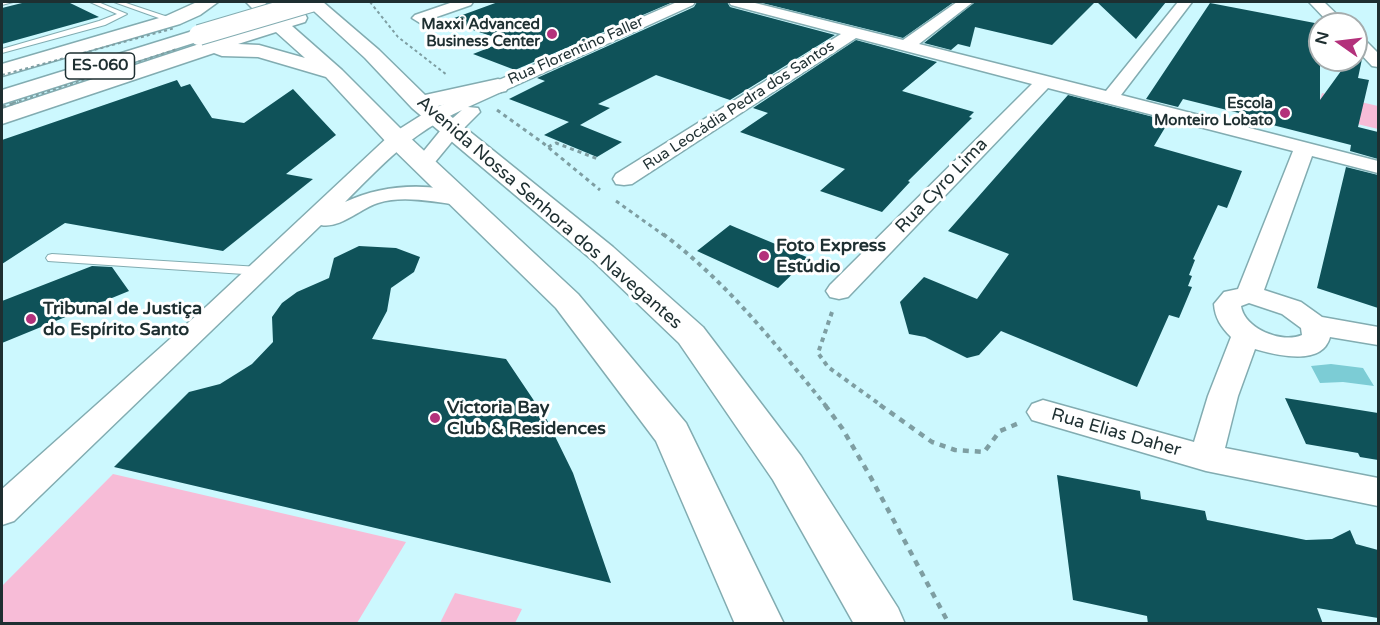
<!DOCTYPE html>
<html>
<head>
<meta charset="utf-8">
<style>
  body { margin:0 }
  #map { position:relative; width:1380px; height:625px; overflow:hidden; background:#ccf8fe; font-family:"Varela Round",sans-serif }
  canvas { display:block }
  .frame { position:absolute; inset:0; border:3px solid #1e2f31; pointer-events:none }
  .north { position:absolute; left:1308px; top:12px; width:60px; height:60px; box-sizing:border-box; background:#fff; border:2px solid #a5acad; border-radius:50%; rotate:284deg; font-size:16px; font-weight:700; line-height:24px; text-align:center; color:#1e2f31 }
  .north::after { content:''; display:block; margin:auto; width:21px; height:27px; background:#b3317b; clip-path:polygon(50% 0,100% 100%,50% 72%,0 100%) }
</style>
</head>
<body>
<div id="map">
<canvas width="1380" height="625"></canvas>
<div class="frame"></div>
<div class="north">N</div>
</div>
<script>
const ctx = document.querySelector('canvas').getContext('2d');
ctx.lineJoin = 'round';
function fill(path, color) {
  ctx.fillStyle = color;
  ctx.fill(path, 'evenodd');
}
function stroke(path, color, width, dash) {
  ctx.strokeStyle = color;
  ctx.lineWidth = width;
  ctx.lineCap = dash ? 'butt' : 'round';
  ctx.setLineDash(dash || []);
  ctx.stroke(path);
}
function drawText(font, color, halo, rows, align = 'center') {
  ctx.font = font + ' "Varela Round",sans-serif';
  ctx.lineWidth = 6;
  ctx.setLineDash([]);
  ctx.textBaseline = 'middle';
  ctx.strokeStyle = halo;
  ctx.fillStyle = color;
  for (const [text, x, y, turn = 0] of rows) {
    ctx.save();
    ctx.translate(x, y);
    ctx.rotate((+turn || 0) * Math.PI / 180);
    ctx.textAlign = isNaN(turn) ? turn : align;
    if (halo) ctx.strokeText(text, 0, 0);
    ctx.fillText(text, 0, 0);
    ctx.restore();
  }
}
fill(new Path2D(`
  M 1322,93 L 1378,106 L 1378,129 L 1316,114 Z
  M 113,474 L 406,542 L 357,623 L 2,623 L 2,586 Z
  M 455,593 L 522,609 L 515,623 L 440,623 Z`), '#f7bcd7');
fill(new Path2D(`
  M 1331,364 L 1363,368 L 1374,386 L 1343,382 L 1320,383 L 1311,366 Z`), '#7cccd5');
fill(new Path2D(`
  M 26,2 L 68,2 L 99,17 L 2,44 L 2,8 Z
  M 498,2 L 673,2 L 515,70 L 473,54 L 506,41 L 446,21 Z
  M 697,2 L 727,2 L 730,7 L 835,35 L 730,100 L 656,75 L 598,104 L 610,108 L 580,125 L 622,142 L 597,157 L 544,135 L 569,122 L 509,99 L 545,81 L 537,78 L 694,7 Z
  M 758,2 L 954,2 L 903,38 Z
  M 975,2 L 1095,2 L 1052,45 L 975,27 L 970,47 L 958,44 L 951,50 L 924,43 Z
  M 1097,2 L 1166,2 L 1136,39 Z
  M 1210,3 L 1320,24 L 1320,100 L 1349,60 L 1356,60 L 1356,52 L 1362,59 L 1358,78 L 1369,80 L 1358,127 L 1378,132 L 1378,159 L 1350,151 L 1351,145 L 1253,120 L 1255,117 L 1183,99 L 1178,107 L 1146,99 Z
  M 856,40 L 937,62 L 902,91 L 974,112 L 969,117 L 972,118 L 908,181 L 910,182 L 882,212 L 820,191 L 845,169 L 740,132 L 768,113 L 753,108 Z
  M 177,80 L 181,87 L 190,84 L 212,118 L 244,123 L 293,89 L 336,135 L 286,174 L 313,179 L 223,251 L 65,223 L 2,264 L 2,140 Z
  M 1068,95 L 1169,121 L 1154,146 L 1242,171 L 1227,208 L 1218,205 L 1193,259 L 1195,260 L 1189,275 L 1192,276 L 1188,286 L 1192,287 L 1179,318 L 1169,315 L 1137,387 L 1001,331 L 979,355 L 967,358 L 925,337 L 909,334 L 900,302 L 924,277 L 977,299 L 1009,254 L 948,231 Z
  M 1346,167 L 1378,175 L 1378,308 L 1317,288 Z
  M 730,225 L 737,228 L 809,258 L 778,288 L 697,251 Z
  M 359,246 L 396,248 L 420,257 L 414,272 L 391,288 L 387,311 L 372,339 L 506,359 L 547,420 L 573,473 L 611,583 L 114,467 L 189,392 L 220,384 L 252,364 L 273,342 L 272,317 L 282,303 L 297,292 L 329,278 L 334,258 Z
  M 92,266 L 112,267 L 129,291 L 2,343 L 2,301 Z
  M 1285,398 L 1378,413 L 1378,460 L 1360,457 L 1358,453 L 1306,444 Z
  M 1057,475 L 1140,491 L 1141,499 L 1205,511 L 1207,520 L 1306,540 L 1332,539 L 1350,530 L 1356,544 L 1378,550 L 1378,618 L 1317,608 L 1323,624 L 1148,624 L 1147,616 L 1073,600 Z`), '#0f5259');
const lane = new Path2D(`
  M 2,2 L 13,2 L 2,5 Z
  M 90,2 L 98,2 L 127,14 L 105,25 L 2,53 L 2,49 L 99,21 L 117,14 Z
  M 114,2 L 123,2 L 177,20 L 170,22 Z
  M 52,254 L 259,267 L 265,271 L 259,275 L 48,261 L 46,258 L 48,255 Z`);
const street = new Path2D(`
  M 453,2 L 473,2 L 471,5 L 425,21 L 420,23 L 412,18 L 415,15 Z
  M 677,2 L 695,2 L 693,5 L 468,107 L 478,108 L 480,112 L 459,133 L 431,167 L 424,169 L 417,167 L 414,163 L 445,125 L 462,110 C 411,133 384,163 345,202 C 383,184 426,183 467,193 L 470,198 L 467,203 L 459,205 C 434,202 403,195 378,203 C 361,208 340,229 321,225 L 14,521 L 2,525 L 2,489 L 208,305 L 390,135 L 428,111 Z
  M 729,2 L 751,2 L 903,40 L 957,2 L 973,2 L 919,44 L 1106,91 L 1178,2 L 1192,2 L 1121,95 L 1378,161 L 1378,173 L 1312,156 L 1264,290 L 1301,302 L 1322,317 L 1378,327 L 1378,345 L 1330,337 C 1322,367 1276,355 1255,349 L 1238,396 L 1225,448 L 1378,478 L 1378,506 L 1206,471 L 1032,420 L 1027,412 L 1032,404 L 1043,400 L 1194,442 L 1208,396 L 1231,337 C 1221,327 1215,318 1214,304 L 1224,292 L 1238,289 L 1293,151 L 1048,88 L 848,297 L 839,299 L 830,297 L 826,291 L 830,285 L 1032,84 L 856,38 L 632,184 L 624,185 L 616,184 L 613,179 L 616,174 L 841,34 L 731,5 ZM 1249,303 L 1282,314 L 1301,328 L 1302,335 C 1281,344 1244,328 1241,306 Z
  M 1309,2 L 1324,2 L 1347,24 L 1330,24 Z
  M 1356,35 L 1362,37 L 1378,53 L 1378,67 L 1372,66 L 1356,49 Z`);
const secondary = new Path2D(`
  M 197,2 L 218,2 L 200,15 L 180,24 L 2,76 L 2,64 L 166,16 Z
  M 246,2 L 264,2 L 282,17 L 298,12 L 305,14 L 307,18 L 305,22 L 292,26 L 342,70 L 406,134 L 578,294 L 686,423 L 784,624 L 735,624 L 656,441 L 556,308 L 388,144 L 326,77 L 258,57 L 222,56 L 214,53 L 2,124 L 2,109 L 266,22 ZM 276,32 L 305,58 L 259,45 L 238,44 Z
  M 304,2 L 323,2 L 379,50 L 425,95 L 498,79 L 506,81 L 509,86 L 506,91 L 438,106 L 613,247 L 703,327 L 801,456 L 898,608 L 905,624 L 854,624 L 773,480 L 679,343 L 591,259 L 412,108 L 365,58 Z`);
const primary = new Path2D(`
  M 199,29 L 206,31 L 209,35 L 206,39 L 2,104 L 2,90 Z`);
stroke(lane, '#82acb1', 2);
stroke(street, '#82acb1', 3);
stroke(secondary, '#82acb1', 3);
stroke(primary, '#82acb1', 3);
stroke(new Path2D(`
  M 370,2 L 398,37 L 447,75`), '#7e9ea2', 2, [3, 3]);
stroke(new Path2D(`
  M 497,110 L 543,143 L 600,190
  M 548,147 L 556,143 L 598,159
  M 616,201 L 665,236`), '#7e9ea2', 3, [4, 4]);
stroke(new Path2D(`
  M 663,234 C 727,282 776,345 826,406
  M 832,312 L 818,353 L 828,367 L 882,406`), '#7e9ea2', 4, [4.5, 4.5]);
stroke(new Path2D(`
  M 825,405 L 842,428 L 870,476 L 949,624
  M 880,405 L 932,442 L 955,450 L 984,452 L 1000,431 L 1019,423`), '#7e9ea2', 4.5, [6, 6]);
fill(lane, '#fff');
fill(street, '#fff');
fill(secondary, '#fff');
fill(primary, '#fff');
const primaryBridge = new Path2D(`
  M 199,35 L 311,2`);
stroke(primaryBridge, '#82acb1', 22, []);
stroke(new Path2D(`
  M 2,75 L 175,28
  M 13,103 L 177,49`), '#7e9ea2', 2, [3, 3]);
stroke(new Path2D(`
  M 2,107 L 18,102`), '#7e9ea2', 3, [4, 4]);
stroke(primaryBridge, '#fff', 20);
for (const [x, y, r, color] of [
  [552,34,6,"#b3317b"],
  [1285,113,6,"#b3317b"],
  [764,256,6,"#b3317b"],
  [31,319,6,"#b3317b"],
  [435,418,6,"#b3317b"]
]) {
  const dot = new Path2D();
  dot.arc(x, y, r, 0, 2 * Math.PI);
  ctx.fillStyle = color;
  ctx.fill(dot);
  stroke(dot, '#fff', 2);
}
drawText('bold 15px', '#1e2f31', '#fff', [
  ["Maxxi Advanced",540,25],
  ["Business Center",540,42],
  ["Escola",1273,104],
  ["Monteiro Lobato",1273,121]
], 'right');
drawText('15px', '#1e2f31', '#fff', [
  ["Rua Florentino Faller",576,51,-24],
  ["Rua Leocádia Pedra dos Santos",739,106,-33]
]);
for (const [x, y, w] of [
  [100,66,69]
]) {
  const box = new Path2D();
  box.roundRect(x - w / 2, y - 13, w, 26, 4.5);
  ctx.fillStyle = '#fff';
  ctx.fill(box);
  stroke(box, '#1e2f31', 1.5);
}
drawText('bold 16px', '#1e2f31', null, [
  ["ES-060",100,66]
]);
drawText('18px', '#1e2f31', '#fff', [
  ["Rua Cyro Lima",942,186,-46],
  ["Avenida Nossa Senhora dos Navegantes",549,213,41],
  ["Rua Elias Daher",1116,433,16]
]);
drawText('bold 18px', '#1e2f31', '#fff', [
  ["Foto Express",776,246],
  ["Estúdio",776,267],
  ["Tribunal de Justiça",43,309],
  ["do Espírito Santo",43,330],
  ["Victoria Bay",447,408],
  ["Club & Residences",447,429]
], 'left');
</script>
</body>
</html>
